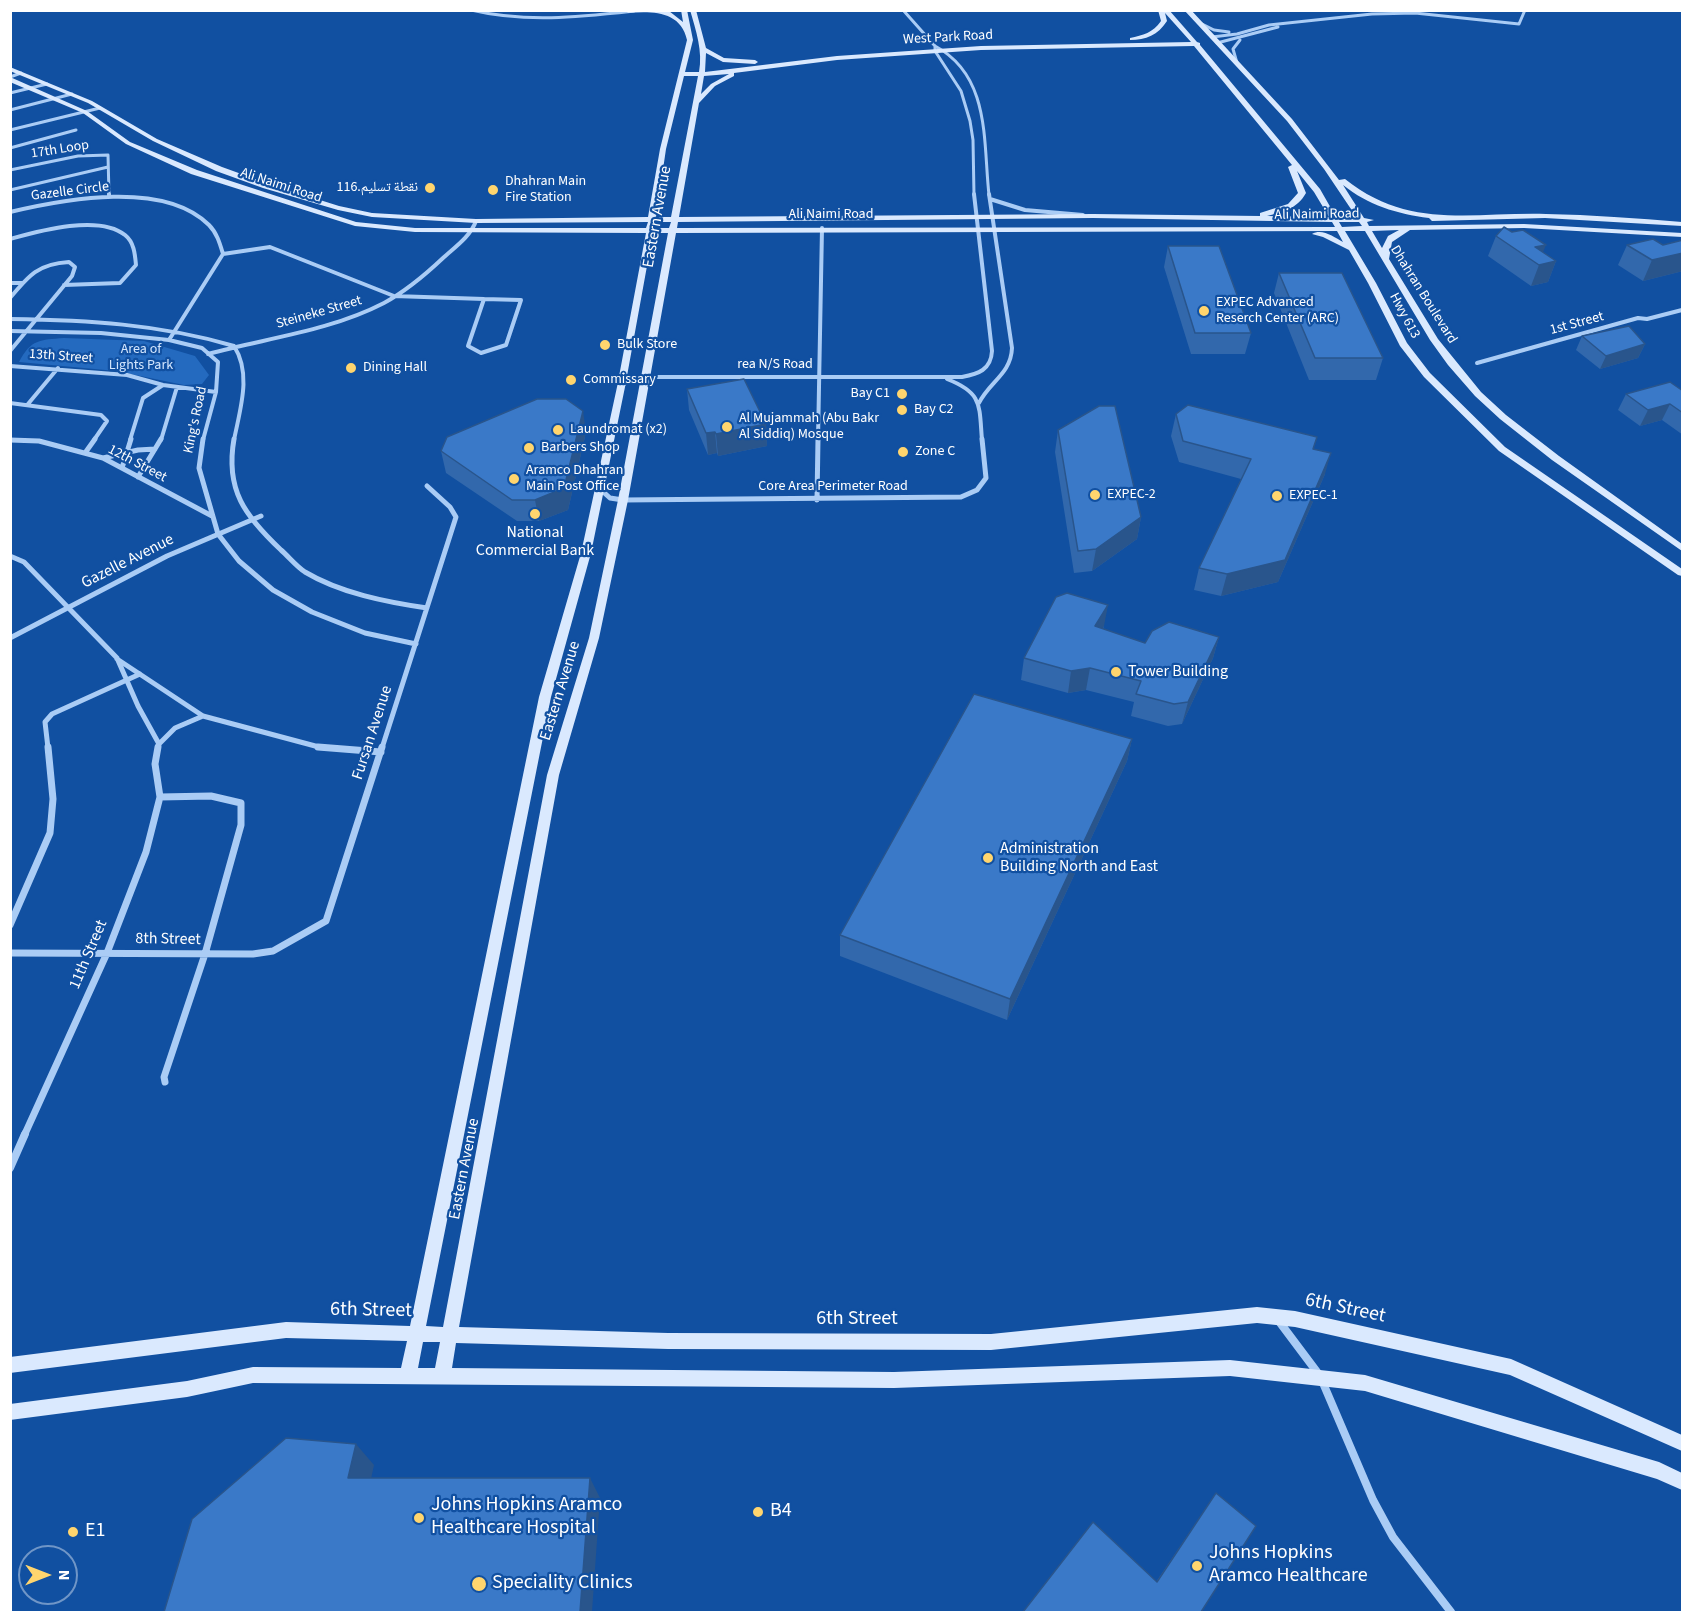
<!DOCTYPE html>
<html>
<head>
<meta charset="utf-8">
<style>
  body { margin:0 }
  #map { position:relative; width:1693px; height:1623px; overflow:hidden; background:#1150a1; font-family:"Source Sans 3",sans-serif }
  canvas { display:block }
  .frame { position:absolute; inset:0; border:12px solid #fff; pointer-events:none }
  .north { position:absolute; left:18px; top:1545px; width:60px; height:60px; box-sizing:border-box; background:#1150a1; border:2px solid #7096c7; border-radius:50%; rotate:90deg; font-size:16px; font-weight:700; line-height:24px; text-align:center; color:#fff }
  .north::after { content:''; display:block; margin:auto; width:21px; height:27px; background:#ffd56e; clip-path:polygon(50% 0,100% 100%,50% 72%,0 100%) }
</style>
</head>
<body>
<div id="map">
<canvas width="1693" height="1623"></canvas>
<div class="frame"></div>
<div class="north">N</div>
</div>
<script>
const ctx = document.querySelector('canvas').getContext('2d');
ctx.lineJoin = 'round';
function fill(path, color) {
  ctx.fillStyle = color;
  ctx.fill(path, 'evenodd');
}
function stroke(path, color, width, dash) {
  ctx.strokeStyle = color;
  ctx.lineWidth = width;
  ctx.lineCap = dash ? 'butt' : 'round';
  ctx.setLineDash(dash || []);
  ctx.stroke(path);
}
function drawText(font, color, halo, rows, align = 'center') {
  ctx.font = font + ' "Source Sans 3","Noto Naskh Arabic",sans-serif';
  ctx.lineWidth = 4.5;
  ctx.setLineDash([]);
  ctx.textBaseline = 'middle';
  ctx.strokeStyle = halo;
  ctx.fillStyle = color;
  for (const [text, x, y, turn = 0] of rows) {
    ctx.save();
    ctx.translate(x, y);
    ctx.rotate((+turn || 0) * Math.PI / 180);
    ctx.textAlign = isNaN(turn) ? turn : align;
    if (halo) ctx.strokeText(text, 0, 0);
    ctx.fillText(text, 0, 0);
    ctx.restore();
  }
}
fill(new Path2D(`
  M 64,338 L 144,341 L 195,356 L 209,375 L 202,384 L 184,385 L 116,371 L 19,362 C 31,339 40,340 64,338 Z`), '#246abf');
stroke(new Path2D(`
  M 471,10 C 526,23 579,17 634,11
  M 903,10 L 935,46 L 935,51 L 961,91 L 970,121 L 973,140 L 974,195
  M 1200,23 L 1214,30 L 1229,32
  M 1212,37 L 1237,34 L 1269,25 L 1372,14 L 1415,13 L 1519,24 L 1525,10
  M 1217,43 L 1278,27
  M 935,46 C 991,76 983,142 989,195
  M 1237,63 L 1233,49 L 1240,40
  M 10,77 L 21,73
  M 10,93 L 47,84
  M 10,110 L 72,94
  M 10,130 L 100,108
  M 10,148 L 76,130
  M 10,170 L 78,156 L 108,155 L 109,195
  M 10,190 L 108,167`), '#aaccf5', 3);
stroke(new Path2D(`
  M 109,194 L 109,197
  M 990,199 L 1025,210 L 1083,215
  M 10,212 C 65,199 164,180 209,225 C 217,233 220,244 223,254 L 169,340
  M 10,239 C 39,231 99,214 125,235 C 134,242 135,254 136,265 L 120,283 L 64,285
  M 223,254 L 270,247 L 394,296 L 484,299
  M 10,283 L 23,283
  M 10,298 C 29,275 38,264 69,262 L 75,267 L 72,276 L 10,351
  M 484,299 L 521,300 L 506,345 L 481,353 L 468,346 Z
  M 10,319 C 86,320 160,324 234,346 C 252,374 240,409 234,440
  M 10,331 L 101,333 L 169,340 L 202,348 L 218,362 L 216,392 L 203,440
  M 208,354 C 267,338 330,331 384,303 C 406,291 425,275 443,258 C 455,247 470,237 476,221
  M 1477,363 L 1638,318 L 1647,319 L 1682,310
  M 10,366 L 127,375 L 163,385 L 216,392
  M 947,379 C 983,393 979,405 982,440
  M 622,386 L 627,381 L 639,377 L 962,377 C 978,374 991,370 992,351 L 974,194
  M 10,403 L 101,415 L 107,421 L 94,440
  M 979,403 C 989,382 1011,374 1012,348 L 989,194
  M 28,404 L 58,368
  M 10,440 L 14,440
  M 130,440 L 143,398 L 163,385
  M 161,440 L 177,387
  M 818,440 L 822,228`), '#aaccf5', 4);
stroke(new Path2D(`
  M 203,439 L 199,468 L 218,534 L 239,561 L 273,590 L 312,612 L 365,633 L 416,644
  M 234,439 C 225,490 245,516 281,550 C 289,557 296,566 305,572 C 340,593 386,602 427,608
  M 10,440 L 39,441 L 103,458 L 212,516
  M 85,453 L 95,439
  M 103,458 L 138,450 L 155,449
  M 122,468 L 131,439
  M 138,477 L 161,439
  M 600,489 L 610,498 L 623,500 L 961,497 L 977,490 L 986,478 L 982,439
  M 817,500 L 818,439
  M 10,556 L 24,562 L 117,658 L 138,706 L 159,744 L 158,748
  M 10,638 L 167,556 L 261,516
  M 117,659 L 203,716 L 319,747 L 334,748
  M 159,744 L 175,728 L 203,716
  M 48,748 L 45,722 L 52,714 L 140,674
  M 382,748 L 456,517 L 450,507 L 427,486`), '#aaccf5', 5);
stroke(new Path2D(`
  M 318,747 L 381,752
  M 160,797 L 211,796 L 241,803 L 241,825 L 205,954 L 164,1077 L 165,1082
  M 10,925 L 50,833 L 53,799 L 48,747
  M 10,953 L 253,954 L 273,951 L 326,921 L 382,747
  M 24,1136 L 107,953 L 146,852 L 160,797 L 155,764 L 158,747`), '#aaccf5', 7);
stroke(new Path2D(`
  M 10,1168 L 25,1134
  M 1278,1320 L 1320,1376 L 1373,1500 L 1393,1537 L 1451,1612`), '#aaccf5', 8);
fill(new Path2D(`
  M 625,10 L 669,11 L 683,22 L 681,10 L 687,10 L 693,40 L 685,72 L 699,72 C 703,51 696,31 690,10 L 696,10 L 706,48 L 724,58 L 755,60 L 758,62 L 755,64 L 723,62 L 706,53 L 705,72 L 837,56 L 981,46 L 1191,42 L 1165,13 L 1167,21 C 1158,35 1146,40 1130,40 L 1130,38 C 1143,35 1153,33 1161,21 L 1158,10 L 1169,10 L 1197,42 L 1200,43 L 1200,45 L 1320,189 L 1336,217 L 1357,218 L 1324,169 L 1287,121 L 1184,10 L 1191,10 L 1292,119 L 1339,180 L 1345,179 C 1409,230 1471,212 1546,214 C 1591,215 1637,218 1682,222 L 1682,226 L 1545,218 L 1432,221 L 1429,218 C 1397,214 1368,205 1343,185 L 1364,218 L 1374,220 L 1367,222 L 1369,226 L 1524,224 L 1682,233 L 1682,237 L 1524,228 L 1410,230 L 1392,242 L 1389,259 L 1438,339 L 1481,392 L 1506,415 L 1559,456 L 1682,544 L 1682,551 L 1552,460 L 1500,419 L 1475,396 L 1448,365 L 1430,340 L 1365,231 L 1345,231 L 1376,283 L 1407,343 L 1430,373 L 1505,447 L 1682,569 L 1682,576 L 1678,575 L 1499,451 L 1424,377 L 1400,346 L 1368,283 L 1349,250 L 1323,237 L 1312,234 C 1322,228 1334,237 1343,242 L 1337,231 L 676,233 L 628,500 L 599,638 L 559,775 L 459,1327 L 668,1333 L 991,1334 L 1257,1307 L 1295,1311 L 1511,1359 L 1682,1435 L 1682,1451 L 1510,1375 L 1295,1327 L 1257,1323 L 991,1350 L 668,1349 L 456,1343 L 452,1368 L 894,1372 L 1230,1360 L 1365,1375 L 1659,1462 L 1682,1473 L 1682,1490 L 1657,1479 L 1365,1391 L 1230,1376 L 894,1388 L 253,1383 L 187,1397 L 10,1420 L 10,1404 L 187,1381 L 253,1367 L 401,1368 L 407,1341 L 286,1338 L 10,1373 L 10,1357 L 286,1322 L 410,1326 L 539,697 L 581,553 L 617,387 L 646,233 L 415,232 L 355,226 L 191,174 L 126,144 L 83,113 L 10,82 L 10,77 L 87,111 L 130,142 L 197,170 L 356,222 L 415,228 L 646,228 L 648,222 L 476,223 L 372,217 L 338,210 L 263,188 L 216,171 L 153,141 L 88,103 L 10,71 L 10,67 L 92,101 L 157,139 L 222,167 L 269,184 L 339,206 L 372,213 L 476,219 L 648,217 L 660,149 L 687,40 C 681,11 652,11 628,13 ZM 1194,46 L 1292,165 L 1288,167 L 1298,193 L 1288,204 L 1260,213 L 1260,216 L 1093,214 L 679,217 L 699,103 L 715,86 L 734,76 L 734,73 L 837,60 L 981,50 ZM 729,74 L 711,84 L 701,94 L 704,76 ZM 684,76 L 698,76 L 671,217 L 656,217 L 666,149 ZM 1297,171 L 1314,192 L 1329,217 L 1267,216 C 1283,212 1297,209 1306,193 ZM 1093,218 L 1332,222 L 1335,227 L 677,228 L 678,222 ZM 655,222 L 671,222 L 669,228 L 654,228 ZM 1339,222 L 1359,222 L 1362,226 L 1342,227 ZM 1399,230 L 1388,236 L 1382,248 L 1372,231 ZM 653,233 L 668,233 L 618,500 L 589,638 L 547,775 L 443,1327 L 426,1326 L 551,697 L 591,553 L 625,387 ZM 423,1342 L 440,1342 L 435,1368 L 418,1368 Z`), '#dae9fe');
fill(new Path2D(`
  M 1496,236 L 1543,252 L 1556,261 L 1548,282 L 1531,286 L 1488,256 Z
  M 1683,240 L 1683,271 L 1643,281 L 1618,265 L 1627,245 L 1663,245 Z
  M 1168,246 L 1251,333 L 1245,354 L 1191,354 L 1164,267 Z
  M 1279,273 L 1383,358 L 1376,380 L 1309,380 L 1274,293 Z
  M 1582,336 L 1645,344 L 1638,358 L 1600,369 L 1576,350 Z
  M 687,389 L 766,424 L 767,446 L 718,456 L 717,453 L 708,455 L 689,410 Z
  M 1683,391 L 1683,435 L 1662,420 L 1640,426 L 1618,410 L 1626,394 Z
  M 1176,414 L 1313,449 L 1325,474 L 1278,582 L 1221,596 L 1194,590 L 1199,568 L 1241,479 L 1179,462 L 1171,436 Z
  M 1058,430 L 1141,517 L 1137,539 L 1092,571 L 1074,573 L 1055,452 Z
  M 586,432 L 568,510 L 539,521 L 517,521 L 446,473 L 441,451 Z
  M 1104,626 L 1103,629 L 1145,643 L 1219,637 L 1213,658 L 1182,724 L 1168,726 L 1131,716 L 1134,702 L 1086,690 L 1068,693 L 1021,680 L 1024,658 Z
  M 1132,739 L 1127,761 L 1007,1020 L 840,956 L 840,935 Z
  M 1216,1493 L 1201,1612 L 1156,1582 Z`), '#3268ac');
fill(new Path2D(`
  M 1546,245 L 1538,264 L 1535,247 Z
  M 1683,253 L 1683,271 L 1643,281 L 1652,260 Z
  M 1556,261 L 1548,282 L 1531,286 L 1539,265 Z
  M 1645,344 L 1638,358 L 1600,369 L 1606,356 Z
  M 1670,404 L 1662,420 L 1640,426 L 1648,410 Z
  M 583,411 L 586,432 L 568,510 L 539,521 L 535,500 Z
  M 766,424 L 767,446 L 718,456 L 716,434 Z
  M 715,432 L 717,453 L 708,455 L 706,433 Z
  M 1331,453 L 1325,474 L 1278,582 L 1221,596 L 1227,574 Z
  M 1141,517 L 1137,539 L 1092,571 L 1096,549 Z
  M 1108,605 L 1104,626 L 1091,648 L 1095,626 Z
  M 1219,637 L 1213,658 L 1182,724 L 1188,702 Z
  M 1090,668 L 1086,690 L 1068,693 L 1071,671 Z
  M 1132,739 L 1127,761 L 1007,1020 L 1010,999 Z
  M 356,1444 L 374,1465 L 367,1498 L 348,1478 Z
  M 590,1478 L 600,1498 L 592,1612 L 580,1612 Z`), '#29558c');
const building = new Path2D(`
  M 1504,227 L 1512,232 L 1523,230 L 1546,245 L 1535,247 L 1556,261 L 1539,265 L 1496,236 Z
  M 1653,239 L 1663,245 L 1683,240 L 1683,253 L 1652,260 L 1627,245 Z
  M 1168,246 L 1219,246 L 1251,333 L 1195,333 Z
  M 1279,273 L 1342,273 L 1383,358 L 1315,358 Z
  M 1629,326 L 1645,344 L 1606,356 L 1582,336 Z
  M 744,379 L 766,424 L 716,434 L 715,432 L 706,433 L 687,389 Z
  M 1670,382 L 1683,391 L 1683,413 L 1670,404 L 1648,410 L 1626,394 Z
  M 537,399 L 566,399 L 583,411 L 564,488 L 535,500 L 512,500 L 441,451 L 447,437 Z
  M 1188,405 L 1317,437 L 1313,449 L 1331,453 L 1285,560 L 1227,574 L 1199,568 L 1251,459 L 1183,441 L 1176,414 Z
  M 1099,406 L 1115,406 L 1141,517 L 1096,549 L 1078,551 L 1058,430 Z
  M 1067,593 L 1108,605 L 1095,626 L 1145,643 L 1152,631 L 1169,622 L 1219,637 L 1188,702 L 1174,704 L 1136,694 L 1141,681 L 1090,668 L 1071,671 L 1024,658 L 1056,597 Z
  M 974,694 L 1132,739 L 1010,999 L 840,935 Z
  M 286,1438 L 356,1444 L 348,1478 L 590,1478 L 580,1612 L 164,1612 L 192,1519 Z
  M 1216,1493 L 1256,1526 L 1201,1612 L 1023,1612 L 1093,1522 L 1157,1582 Z`);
fill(building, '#3a79c8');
stroke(building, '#29558c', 1.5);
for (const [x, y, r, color] of [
  [430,188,6,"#ffd56e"],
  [493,190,6,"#ffd56e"],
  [1204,311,6,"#ffd56e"],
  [605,345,6,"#ffd56e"],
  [351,368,6,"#ffd56e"],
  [571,380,6,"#ffd56e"],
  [902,394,6,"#ffd56e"],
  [902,410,6,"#ffd56e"],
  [727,427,6,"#ffd56e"],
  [558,430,6,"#ffd56e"],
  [529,448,6,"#ffd56e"],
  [903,452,6,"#ffd56e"],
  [514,479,6,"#ffd56e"],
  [1095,495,6,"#ffd56e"],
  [1277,496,6,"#ffd56e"],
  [535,514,6,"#ffd56e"],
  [1116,672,6,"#ffd56e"],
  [988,858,6,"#ffd56e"],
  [758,1512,6,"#ffd56e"],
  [419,1518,6,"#ffd56e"],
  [73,1532,6,"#ffd56e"],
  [1197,1566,6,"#ffd56e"],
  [479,1584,8,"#ffd56e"]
]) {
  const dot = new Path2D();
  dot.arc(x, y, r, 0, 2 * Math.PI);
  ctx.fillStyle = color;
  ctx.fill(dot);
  stroke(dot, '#1150a1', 2);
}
drawText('14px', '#fff', '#1150a1', [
  ["West Park Road",948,38,-3],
  ["17th Loop",60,150,-9],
  ["Ali Naimi Road",281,186,18],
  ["Gazelle Circle",70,192,-7],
  ["Ali Naimi Road",831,215],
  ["Ali Naimi Road",1317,215,-1],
  ["Dhahran Boulevard",1423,295,58],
  ["Steineke Street",319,313,-16],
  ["Hwy 613",1404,316,62],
  ["1st Street",1577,324,-15],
  ["13th Street",61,357,4],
  ["rea N/S Road",775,365],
  ["King's Road",196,420,-78],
  ["12th Street",137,464,28],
  ["Core Area Perimeter Road",833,487]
]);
drawText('14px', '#fff', '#1150a1', [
  ["Dhahran Main",505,182],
  ["Fire Station",505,198],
  ["نقطة تسليم.116",418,188,"right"],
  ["EXPEC Advanced",1216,303],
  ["Reserch Center (ARC)",1216,319],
  ["Bulk Store",617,345],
  ["Dining Hall",363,368],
  ["Commissary",583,380],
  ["Bay C1",890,394,"right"],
  ["Bay C2",914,410],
  ["Al Mujammah (Abu Bakr",739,419],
  ["Al Siddiq) Mosque",739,435],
  ["Laundromat (x2)",570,430],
  ["Barbers Shop",541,448],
  ["Zone C",915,452],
  ["Aramco Dhahran",526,471],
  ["Main Post Office",526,487],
  ["EXPEC-2",1107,495],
  ["EXPEC-1",1289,496]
], 'left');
drawText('14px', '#d3e6fe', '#1150a1', [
  ["Area of",141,350],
  ["Lights Park",141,366]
]);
drawText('16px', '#fff', '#1150a1', [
  ["Eastern Avenue",658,217,-80],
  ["Gazelle Avenue",128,562,-27],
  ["Eastern Avenue",561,691,-73],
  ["Fursan Avenue",373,733,-72],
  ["8th Street",168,940,1],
  ["11th Street",89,955,-67],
  ["Eastern Avenue",465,1169,-79]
]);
drawText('16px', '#fff', '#1150a1', [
  ["National",535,533,"center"],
  ["Commercial Bank",535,551,"center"],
  ["Tower Building",1128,672],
  ["Administration",1000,849],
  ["Building North and East",1000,867]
], 'left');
drawText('20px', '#fff', '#1150a1', [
  ["6th Street",1345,1309,12],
  ["6th Street",371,1311,1],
  ["6th Street",857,1320]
]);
drawText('20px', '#fff', '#1150a1', [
  ["Johns Hopkins Aramco",431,1506],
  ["Healthcare Hospital",431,1529],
  ["B4",770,1512],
  ["E1",85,1532],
  ["Johns Hopkins",1209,1554],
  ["Aramco Healthcare",1209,1577],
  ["Speciality Clinics",492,1584]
], 'left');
</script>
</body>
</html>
